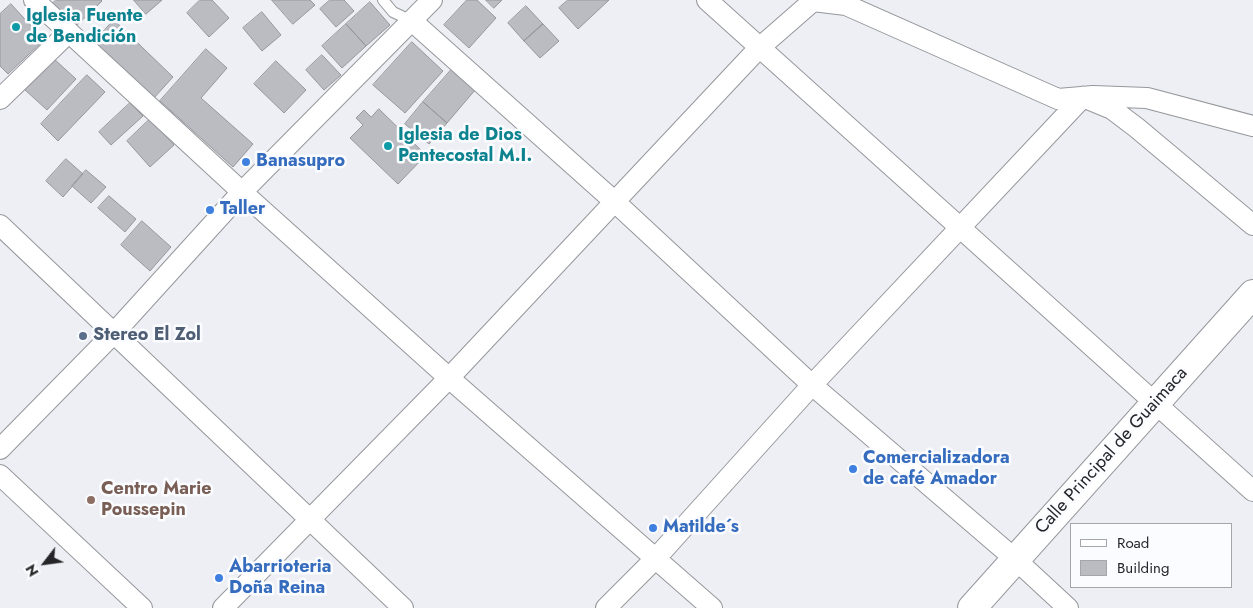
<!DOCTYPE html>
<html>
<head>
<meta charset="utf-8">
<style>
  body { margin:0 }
  #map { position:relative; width:1253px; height:608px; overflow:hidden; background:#edeff4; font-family:Jost,sans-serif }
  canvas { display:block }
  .legend { position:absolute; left:1070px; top:523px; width:162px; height:65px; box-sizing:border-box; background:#fbfcff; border:1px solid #a5a6a9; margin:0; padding:6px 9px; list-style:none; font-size:15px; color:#252527 }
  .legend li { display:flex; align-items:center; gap:10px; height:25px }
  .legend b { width:25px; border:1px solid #a5a6a9 }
  .north { position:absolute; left:20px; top:538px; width:50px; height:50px; -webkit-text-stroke:4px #fbfcff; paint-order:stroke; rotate:240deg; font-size:14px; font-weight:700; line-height:20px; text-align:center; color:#252527 }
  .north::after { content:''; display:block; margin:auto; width:18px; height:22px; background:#252527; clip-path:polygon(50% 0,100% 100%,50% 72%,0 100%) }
</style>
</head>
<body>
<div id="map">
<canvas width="1253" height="608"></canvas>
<ul class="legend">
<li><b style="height:6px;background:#fff"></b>Road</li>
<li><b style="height:14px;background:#babcc1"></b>Building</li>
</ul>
<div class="north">N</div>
</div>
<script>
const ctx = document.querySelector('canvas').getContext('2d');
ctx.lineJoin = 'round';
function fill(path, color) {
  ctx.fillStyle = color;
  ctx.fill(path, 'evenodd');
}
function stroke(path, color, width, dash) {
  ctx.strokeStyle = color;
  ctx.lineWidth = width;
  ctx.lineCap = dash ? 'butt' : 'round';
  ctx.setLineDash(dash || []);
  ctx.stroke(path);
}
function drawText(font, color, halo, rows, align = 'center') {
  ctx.font = font + ' Jost,sans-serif';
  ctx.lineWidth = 5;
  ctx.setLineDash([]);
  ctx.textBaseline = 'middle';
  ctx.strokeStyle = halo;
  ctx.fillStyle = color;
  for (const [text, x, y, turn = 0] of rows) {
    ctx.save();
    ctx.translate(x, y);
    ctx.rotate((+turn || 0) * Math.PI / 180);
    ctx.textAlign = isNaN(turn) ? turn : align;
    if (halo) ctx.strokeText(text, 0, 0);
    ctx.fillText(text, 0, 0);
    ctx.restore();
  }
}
const building = new Path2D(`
  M 56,0 L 101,0 L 102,1 L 74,28 L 52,4 Z
  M 134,0 L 162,0 L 146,14 Z
  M 200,0 L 212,0 L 229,18 L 209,37 L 187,13 Z
  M 272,0 L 310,0 L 315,5 L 293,24 Z
  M 330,0 L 344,0 L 354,11 L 336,27 L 320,9 Z
  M 467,0 L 477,0 L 496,18 L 469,48 L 444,25 Z
  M 486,0 L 502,0 L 494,8 Z
  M 568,0 L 609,0 L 578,29 L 559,8 Z
  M 370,2 L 390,25 L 366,46 L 346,24 Z
  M 11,4 L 44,40 L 8,74 L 0,66 L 0,14 Z
  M 526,6 L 543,24 L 524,41 L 508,23 Z
  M 262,12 L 281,35 L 262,51 L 243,28 Z
  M 114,20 L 173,77 L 153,99 L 94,42 Z
  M 346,24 L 366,46 L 342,68 L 322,46 Z
  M 543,24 L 559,41 L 540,58 L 524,41 Z
  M 412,42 L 443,71 L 405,113 L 373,85 Z
  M 206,49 L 227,68 L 201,98 L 253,144 L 233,167 L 160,101 Z
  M 322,55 L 341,75 L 324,90 L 306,70 Z
  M 53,58 L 76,79 L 47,110 L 24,89 Z
  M 276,61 L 306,90 L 284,113 L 254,84 Z
  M 452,69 L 476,89 L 447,123 L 423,102 Z
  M 87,75 L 105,92 L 58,141 L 41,124 Z
  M 423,102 L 447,123 L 429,144 L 405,124 Z
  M 130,103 L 143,116 L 111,145 L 99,132 Z
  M 379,109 L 426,155 L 398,184 L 350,138 L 363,125 L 356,118 L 364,110 L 371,117 Z
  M 150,119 L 174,145 L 150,167 L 127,141 Z
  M 66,159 L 83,174 L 63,197 L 46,181 Z
  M 86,170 L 106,187 L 91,203 L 72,186 Z
  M 109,196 L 136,219 L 125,232 L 98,208 Z
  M 142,221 L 171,247 L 150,271 L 121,245 Z`);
fill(building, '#babcc1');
stroke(building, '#95979b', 1);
const lane = new Path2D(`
  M 383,0 L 393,12 L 412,21`);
const street = new Path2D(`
  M 34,0 L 242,192 L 449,378 L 712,608
  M 707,0 L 1253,491
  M 412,21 L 615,202 L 812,385 L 1015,559 L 1068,608
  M 0,99 L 69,32
  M 0,225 L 403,608
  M 0,449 L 114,333 L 242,192 L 432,0
  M 0,475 L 142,608
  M 223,608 L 449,378 L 758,49 L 813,1 L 846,5 L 1058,99 L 1093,96 L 1147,98 L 1253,126
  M 606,608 L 656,558 L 812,385 L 1083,97 L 1112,109 L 1137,128 L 1253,225`);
const secondary = new Path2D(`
  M 972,608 L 1253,294`);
stroke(lane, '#95979b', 12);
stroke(street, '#95979b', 22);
stroke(secondary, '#95979b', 30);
stroke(lane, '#fff', 10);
stroke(street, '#fff', 20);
stroke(secondary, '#fff', 28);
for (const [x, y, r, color] of [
  [16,27,5,"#0f9aa8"],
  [388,146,5,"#0f9aa8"],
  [246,162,5,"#3f7fe0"],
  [210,210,5,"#3f7fe0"],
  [83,336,5,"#5c6f8a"],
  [853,469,5,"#3f7fe0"],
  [91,500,5,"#8d6e63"],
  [653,528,5,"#3f7fe0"],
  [219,578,5,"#3f7fe0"]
]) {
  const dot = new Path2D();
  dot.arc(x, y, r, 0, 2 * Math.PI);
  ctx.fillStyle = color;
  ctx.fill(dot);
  stroke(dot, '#fbfcff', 2);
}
drawText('bold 18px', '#0d838f', '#fbfcff', [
  ["Iglesia Fuente",26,17],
  ["de Bendición",26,38],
  ["Iglesia de Dios",398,136],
  ["Pentecostal M.I.",398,157]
], 'left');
drawText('bold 18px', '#366cbe', '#fbfcff', [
  ["Banasupro",256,162],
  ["Taller",220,210],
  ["Comercializadora",863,459],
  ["de café Amador",863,480],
  ["Matilde´s",663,528],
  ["Abarrioteria",229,568],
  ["Doña Reina",229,589]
], 'left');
drawText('bold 18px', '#4e5e75', '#fbfcff', [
  ["Stereo El Zol",93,336]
], 'left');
drawText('18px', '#252527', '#fbfcff', [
  ["Calle Principal de Guaimaca",1112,451,-48]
]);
drawText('bold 18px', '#785e54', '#fbfcff', [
  ["Centro Marie",101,490],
  ["Poussepin",101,511]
], 'left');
</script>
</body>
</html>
